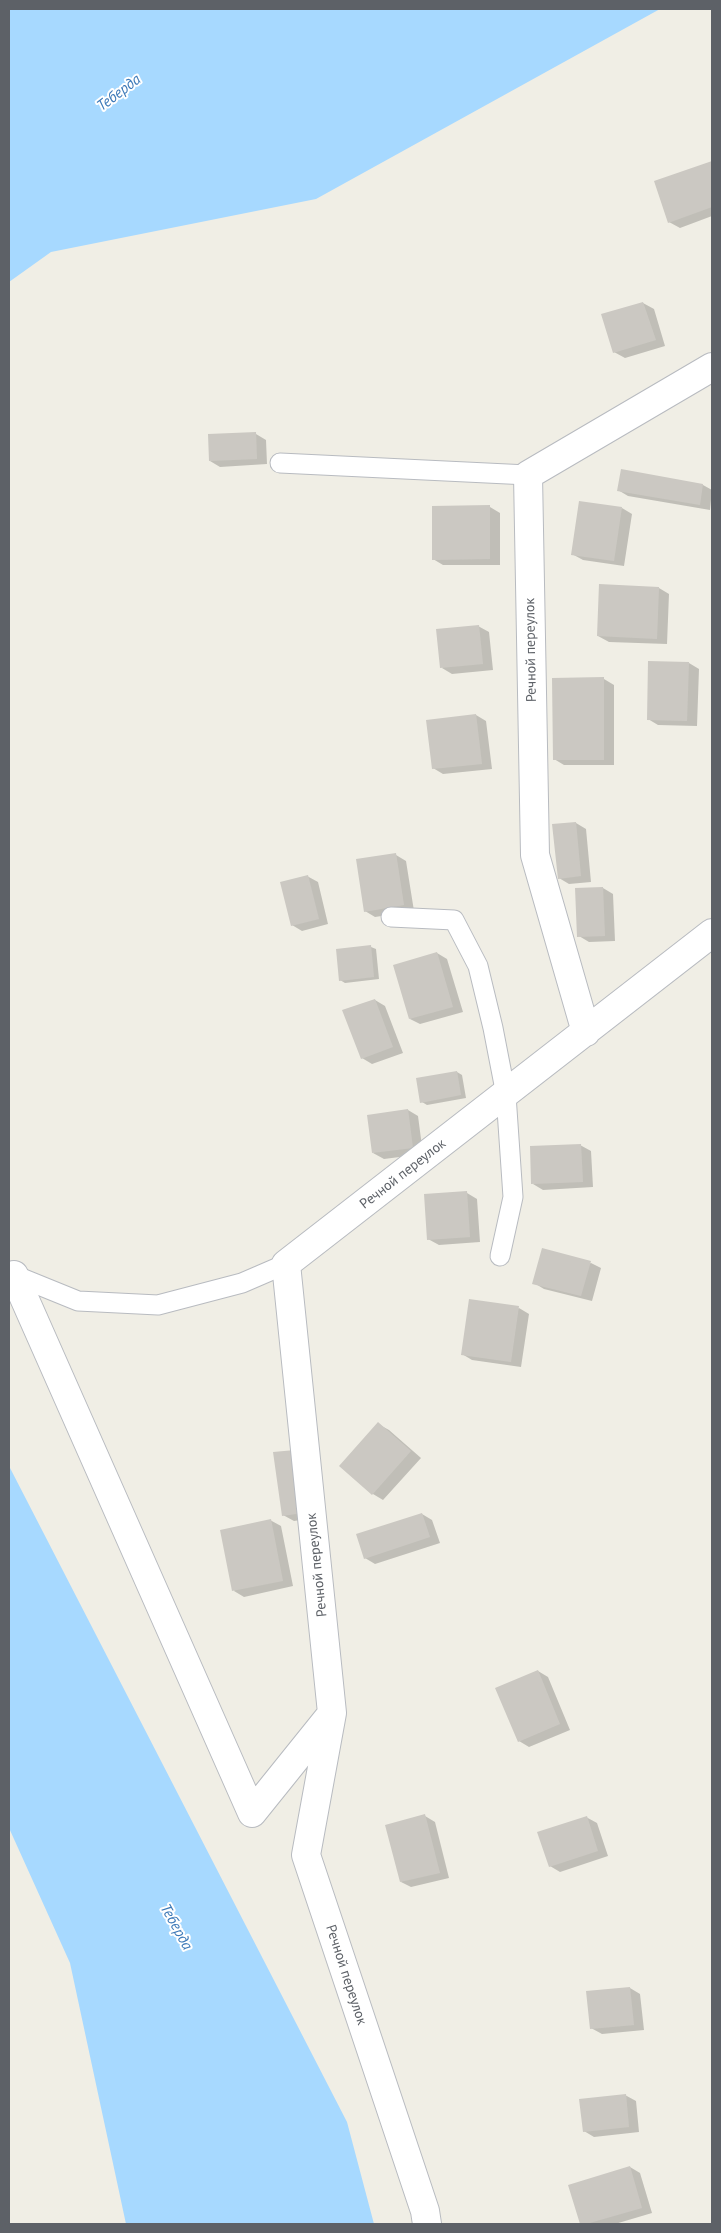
<!DOCTYPE html>
<html>
<head>
<meta charset="utf-8">
<style>
  body { margin:0 }
  #map { position:relative; width:721px; height:2233px; overflow:hidden; background:#f0eee5; font-family:"PT Sans",sans-serif }
  canvas { display:block }
  .frame { position:absolute; inset:0; border:10px solid #5d6167; pointer-events:none }
</style>
</head>
<body>
<div id="map">
<canvas width="721" height="2233"></canvas>
<div class="frame"></div>
</div>
<script>
const ctx = document.querySelector('canvas').getContext('2d');
ctx.lineJoin = 'round';
function fill(path, color) {
  ctx.fillStyle = color;
  ctx.fill(path, 'evenodd');
}
function stroke(path, color, width, dash) {
  ctx.strokeStyle = color;
  ctx.lineWidth = width;
  ctx.lineCap = dash ? 'butt' : 'round';
  ctx.setLineDash(dash || []);
  ctx.stroke(path);
}
function drawText(font, color, halo, rows, align = 'center') {
  ctx.font = font + ' "PT Sans",sans-serif';
  ctx.lineWidth = 4;
  ctx.setLineDash([]);
  ctx.textBaseline = 'middle';
  ctx.strokeStyle = halo;
  ctx.fillStyle = color;
  for (const [text, x, y, turn = 0] of rows) {
    ctx.save();
    ctx.translate(x, y);
    ctx.rotate((+turn || 0) * Math.PI / 180);
    ctx.textAlign = isNaN(turn) ? turn : align;
    if (halo) ctx.strokeText(text, 0, 0);
    ctx.fillText(text, 0, 0);
    ctx.restore();
  }
}
fill(new Path2D(`
  M 9,9 L 660,9 L 316,199 L 51,252 L 9,282 Z
  M 9,1466 L 347,2122 L 374,2224 L 126,2224 L 70,1963 L 9,1828 Z`), '#a7d9ff');
fill(new Path2D(`
  M 712,162 L 712,216 L 680,228 L 669,222 L 655,182 Z
  M 643,303 L 654,309 L 665,346 L 625,358 L 614,352 Z
  M 256,434 L 266,440 L 267,464 L 220,467 L 210,461 Z
  M 622,470 L 703,485 L 712,490 L 710,510 L 628,496 L 618,490 Z
  M 490,507 L 500,513 L 500,565 L 443,565 L 433,559 Z
  M 622,508 L 632,514 L 624,566 L 583,560 L 572,554 Z
  M 600,585 L 659,588 L 669,594 L 667,644 L 609,642 L 598,636 Z
  M 478,626 L 489,632 L 493,670 L 452,674 L 442,668 Z
  M 689,663 L 699,669 L 697,726 L 658,725 L 648,719 Z
  M 604,679 L 614,685 L 614,765 L 564,765 L 554,759 Z
  M 476,715 L 486,721 L 492,769 L 443,774 L 433,768 Z
  M 576,823 L 586,829 L 591,882 L 569,884 L 559,878 Z
  M 396,855 L 406,861 L 414,911 L 375,917 L 365,911 Z
  M 307,876 L 318,882 L 328,924 L 302,931 L 292,925 Z
  M 603,888 L 613,894 L 615,941 L 589,942 L 579,936 Z
  M 371,947 L 376,949 L 379,979 L 345,983 L 340,980 Z
  M 437,953 L 447,959 L 463,1012 L 420,1024 L 410,1019 Z
  M 375,1000 L 385,1006 L 403,1053 L 372,1064 L 362,1058 Z
  M 457,1072 L 462,1075 L 466,1098 L 427,1105 L 422,1102 Z
  M 408,1110 L 418,1116 L 423,1154 L 384,1159 L 373,1153 Z
  M 580,1145 L 591,1151 L 593,1187 L 543,1190 L 533,1184 Z
  M 467,1193 L 477,1199 L 480,1242 L 439,1245 L 428,1239 Z
  M 591,1263 L 601,1268 L 592,1301 L 544,1289 L 534,1283 Z
  M 519,1308 L 529,1314 L 521,1367 L 472,1360 L 462,1354 Z
  M 378,1424 L 389,1430 L 421,1458 L 383,1500 L 373,1494 Z
  M 274,1453 L 313,1518 L 294,1521 L 283,1515 Z
  M 422,1514 L 432,1520 L 440,1543 L 375,1564 L 365,1558 Z
  M 270,1520 L 281,1526 L 293,1586 L 244,1597 L 234,1591 Z
  M 538,1671 L 548,1677 L 570,1730 L 529,1747 L 519,1741 Z
  M 425,1816 L 435,1822 L 449,1878 L 411,1887 L 401,1882 Z
  M 586,1817 L 597,1823 L 608,1856 L 560,1872 L 550,1866 Z
  M 630,1988 L 640,1994 L 644,2030 L 602,2034 L 591,2028 Z
  M 625,2095 L 636,2101 L 639,2132 L 594,2137 L 584,2131 Z
  M 630,2167 L 640,2173 L 652,2213 L 615,2224 L 581,2224 L 570,2186 Z`), '#0003');
fill(new Path2D(`
  M 712,161 L 712,207 L 668,223 L 654,181 Z
  M 643,302 L 656,340 L 613,353 L 601,314 Z
  M 256,432 L 257,459 L 209,461 L 208,434 Z
  M 621,469 L 703,484 L 700,505 L 617,491 Z
  M 579,501 L 622,507 L 614,561 L 571,555 Z
  M 490,505 L 490,559 L 432,560 L 432,506 Z
  M 599,584 L 659,587 L 657,639 L 597,636 Z
  M 479,625 L 483,664 L 440,668 L 436,629 Z
  M 648,661 L 689,662 L 687,721 L 647,720 Z
  M 604,677 L 604,760 L 553,760 L 552,678 Z
  M 476,714 L 482,764 L 432,769 L 426,720 Z
  M 576,822 L 581,876 L 558,879 L 552,824 Z
  M 396,853 L 404,905 L 364,912 L 356,859 Z
  M 308,875 L 319,919 L 291,926 L 280,882 Z
  M 603,887 L 605,936 L 577,937 L 575,888 Z
  M 371,945 L 374,977 L 339,981 L 336,949 Z
  M 437,952 L 453,1007 L 409,1019 L 393,965 Z
  M 375,999 L 393,1047 L 361,1059 L 342,1010 Z
  M 457,1071 L 461,1095 L 420,1103 L 416,1078 Z
  M 408,1109 L 413,1148 L 372,1153 L 367,1115 Z
  M 581,1144 L 583,1182 L 531,1184 L 530,1146 Z
  M 467,1191 L 470,1237 L 427,1240 L 424,1194 Z
  M 542,1248 L 591,1261 L 581,1296 L 532,1284 Z
  M 469,1299 L 519,1306 L 511,1362 L 461,1355 Z
  M 378,1422 L 411,1451 L 372,1495 L 339,1466 Z
  M 295,1450 L 303,1513 L 282,1516 L 273,1452 Z
  M 422,1513 L 430,1537 L 364,1559 L 356,1534 Z
  M 271,1519 L 283,1581 L 232,1591 L 220,1530 Z
  M 538,1670 L 560,1724 L 518,1742 L 495,1688 Z
  M 425,1814 L 440,1873 L 400,1882 L 385,1825 Z
  M 587,1816 L 598,1851 L 549,1867 L 537,1832 Z
  M 630,1987 L 634,2025 L 590,2029 L 586,1991 Z
  M 626,2094 L 629,2127 L 583,2132 L 579,2099 Z
  M 630,2166 L 642,2208 L 586,2224 L 580,2224 L 568,2185 Z`), '#cbc8c2');
const service = new Path2D(`
  M 280,463 L 528,475
  M 391,917 L 454,920 L 478,966 L 493,1028 L 506,1095 L 513,1197 L 500,1256
  M 14,1275 L 78,1301 L 158,1305 L 242,1283 L 286,1264`);
const minor = new Path2D(`
  M 586,1032 L 535,855 L 528,475 L 712,367
  M 14,1275 L 252,1813 L 330,1716
  M 427,2224 L 425,2211 L 306,1855 L 332,1713 L 286,1264 L 712,933`);
stroke(service, '#b8bbc0', 21);
stroke(minor, '#b8bbc0', 30);
stroke(service, '#fff', 19);
stroke(minor, '#fff', 28);
drawText('14px', '#5d6167', '#fff', [
  ["Речной переулок",531,650,-91],
  ["Речной переулок",403,1174,-38],
  ["Речной переулок",317,1565,-96],
  ["Речной переулок",346,1975,72]
]);
drawText('italic 15px', '#3c79b8', '#fff', [
  ["Теберда",119,93,-37],
  ["Теберда",176,1927,61]
]);
</script>
</body>
</html>
